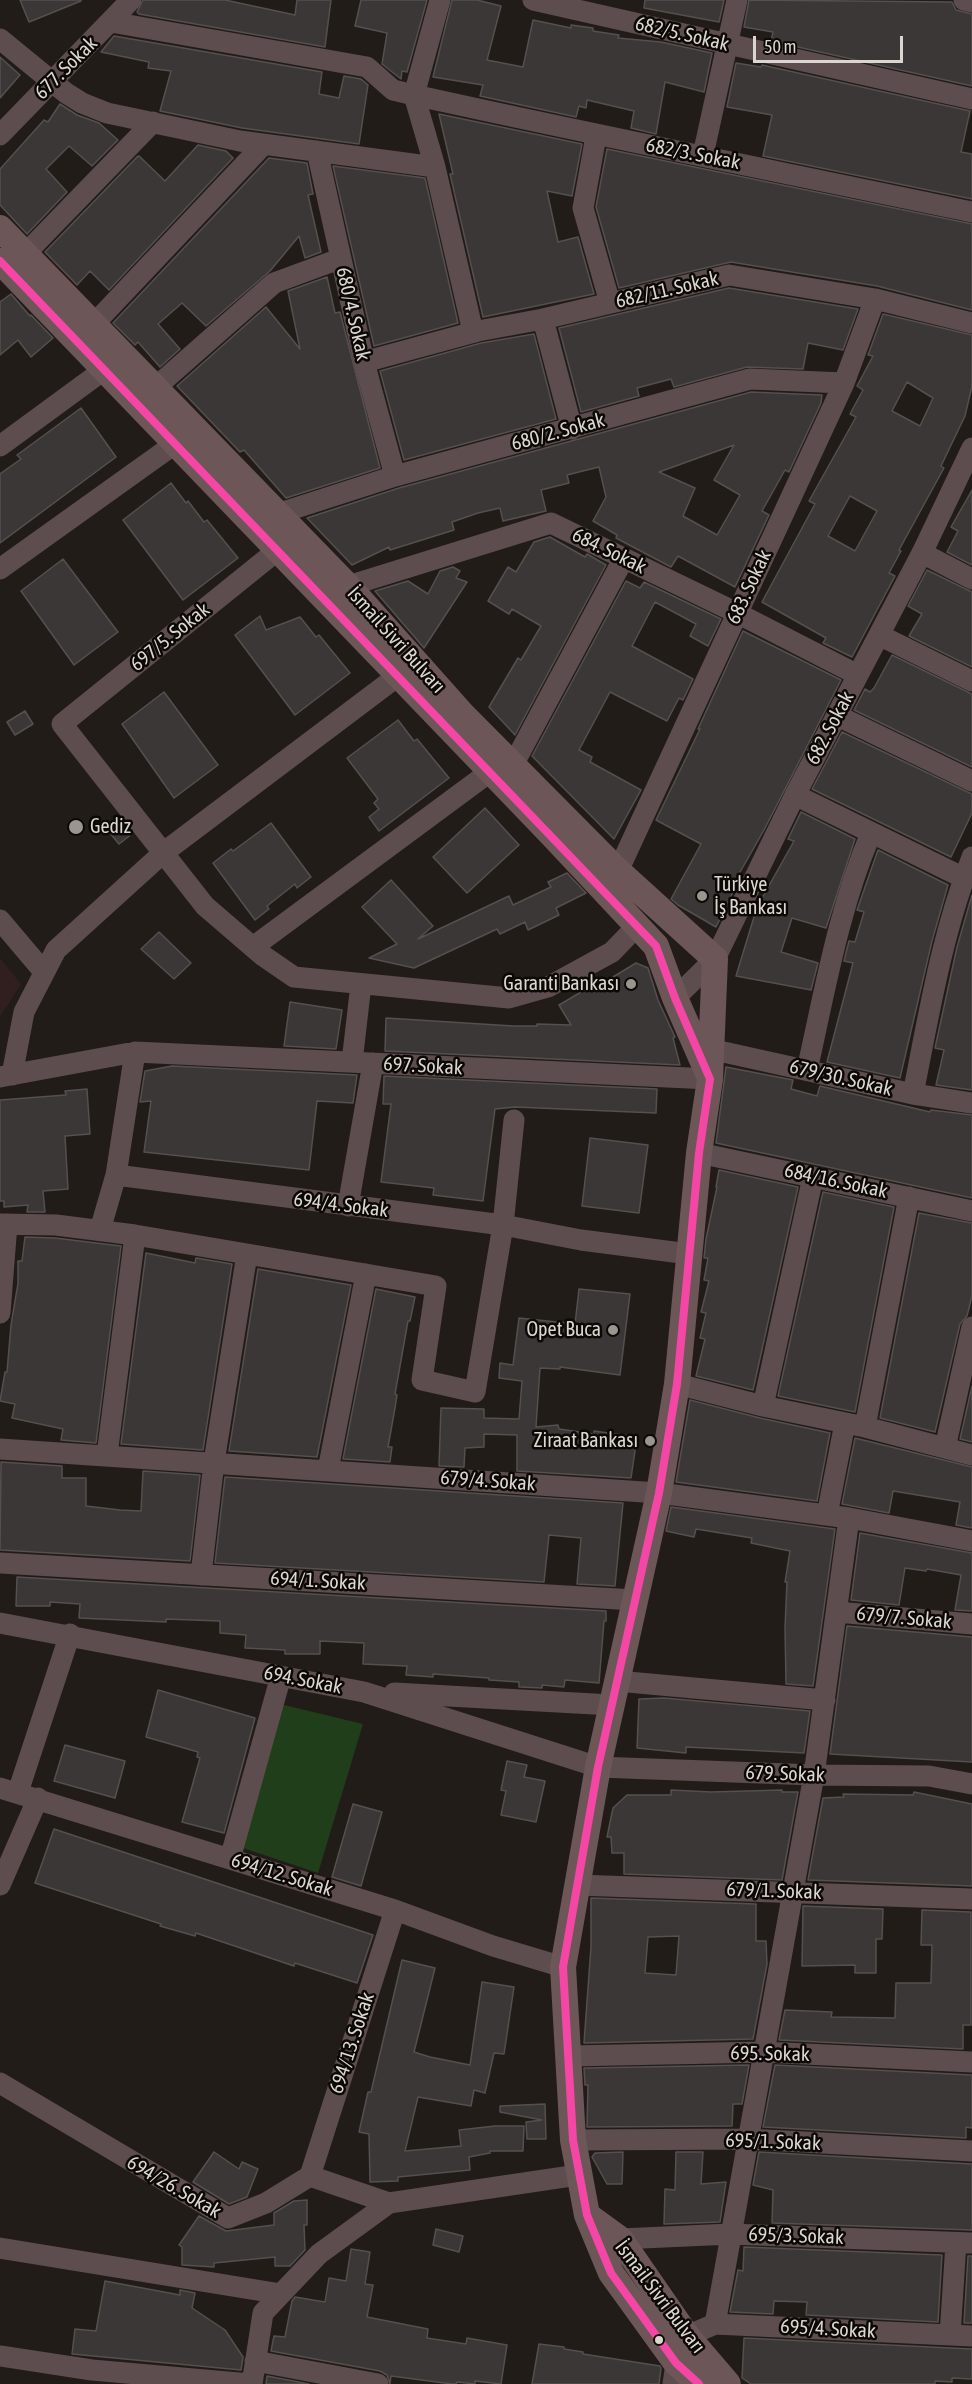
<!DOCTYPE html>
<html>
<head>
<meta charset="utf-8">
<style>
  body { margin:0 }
  #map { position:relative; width:972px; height:2384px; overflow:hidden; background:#211c17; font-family:"Asap Condensed",sans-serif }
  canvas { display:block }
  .scale { position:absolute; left:753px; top:36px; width:150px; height:27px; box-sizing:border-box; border:3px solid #dbd6cf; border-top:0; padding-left:8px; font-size:18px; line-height:21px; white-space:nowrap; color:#dbd6cf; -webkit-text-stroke:4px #0b0805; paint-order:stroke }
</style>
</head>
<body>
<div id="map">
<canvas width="972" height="2384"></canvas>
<div class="scale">50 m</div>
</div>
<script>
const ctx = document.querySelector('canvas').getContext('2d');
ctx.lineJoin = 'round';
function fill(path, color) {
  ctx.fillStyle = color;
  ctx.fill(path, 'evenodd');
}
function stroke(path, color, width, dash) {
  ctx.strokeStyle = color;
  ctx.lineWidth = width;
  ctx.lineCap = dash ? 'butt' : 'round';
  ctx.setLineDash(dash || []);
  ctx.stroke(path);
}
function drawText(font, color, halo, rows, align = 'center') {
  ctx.font = font + ' "Asap Condensed",sans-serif';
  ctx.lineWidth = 5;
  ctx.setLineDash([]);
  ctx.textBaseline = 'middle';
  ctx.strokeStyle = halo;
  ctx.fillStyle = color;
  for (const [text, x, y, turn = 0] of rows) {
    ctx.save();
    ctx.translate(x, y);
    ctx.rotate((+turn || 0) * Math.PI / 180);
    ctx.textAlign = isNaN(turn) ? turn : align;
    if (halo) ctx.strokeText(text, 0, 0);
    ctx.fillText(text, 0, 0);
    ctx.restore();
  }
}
fill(new Path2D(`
  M 0,958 L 21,984 L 0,1017 Z`), '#311f20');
fill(new Path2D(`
  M 280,1704 L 363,1724 L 318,1873 L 240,1847 Z`), '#203e1a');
const building = new Path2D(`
  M 20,0 L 81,0 L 81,1 L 29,22 Z
  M 143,0 L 225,0 L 295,15 L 297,0 L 331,0 L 325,47 L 139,14 L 137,12 Z
  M 361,0 L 427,0 L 407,72 L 402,71 L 401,79 L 382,64 L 387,33 L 355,26 Z
  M 452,0 L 477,0 L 501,6 L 487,60 L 523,67 L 533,20 L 571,28 L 571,25 L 593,28 L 593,31 L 619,35 L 618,38 L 661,42 L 712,53 L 704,92 L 665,82 L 656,134 L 631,128 L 634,111 L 587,100 L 586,108 L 579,106 L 576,117 L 480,96 L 483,85 L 433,77 Z
  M 645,0 L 724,0 L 719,22 L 644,8 Z
  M 749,0 L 952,2 L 956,10 L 972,14 L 972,86 L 771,41 L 773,32 L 744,27 Z
  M 114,36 L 322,72 L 319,94 L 339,98 L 344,76 L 361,79 L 368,85 L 359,144 L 242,128 L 160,111 L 171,71 L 148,68 L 149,62 L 101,52 Z
  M 0,57 L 20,75 L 0,98 Z
  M 736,63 L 761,67 L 762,65 L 970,111 L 961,152 L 972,154 L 972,199 L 763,156 L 772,115 L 727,107 Z
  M 60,104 L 77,115 L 99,123 L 118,140 L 92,166 L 69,146 L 46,169 L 67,192 L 27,234 L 0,205 L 0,169 L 44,120 L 48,122 Z
  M 439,114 L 582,144 L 572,196 L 547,191 L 558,242 L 578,237 L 594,294 L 483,317 L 450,174 L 453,174 Z
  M 198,145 L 226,151 L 233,158 L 109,290 L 90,271 L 77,285 L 45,252 L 137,157 L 139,156 L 165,181 Z
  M 607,149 L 972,224 L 972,310 L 877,286 L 731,262 L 619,288 L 596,207 Z
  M 269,158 L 307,163 L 313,194 L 308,195 L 321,252 L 305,258 L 299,236 L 270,271 L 206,326 L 182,303 L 158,324 L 180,349 L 160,367 L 138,342 L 135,345 L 113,323 Z
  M 333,166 L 425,178 L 458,323 L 374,346 Z
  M 327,277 L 335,313 L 340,312 L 380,468 L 286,498 L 244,450 L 240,452 L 177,386 L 266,307 L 300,349 L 288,291 Z
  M 729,288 L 858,309 L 843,350 L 808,343 L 803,369 L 747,367 L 674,387 L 671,379 L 637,388 L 639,396 L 581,412 L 559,328 Z
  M 11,294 L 30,316 L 31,315 L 53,338 L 31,357 L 18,340 L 0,355 L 0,302 Z
  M 883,314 L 972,335 L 972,386 L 965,416 L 941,466 L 944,468 L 899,550 L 901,551 L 889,573 L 895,576 L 852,657 L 823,643 L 826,638 L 762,602 L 815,504 L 809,501 L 856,417 L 850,414 L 863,390 L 857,386 L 873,356 L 868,355 ZM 907,382 L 933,398 L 920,426 L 892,411 ZM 850,496 L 877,511 L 855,551 L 828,536 Z
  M 534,334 L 556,419 L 404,460 L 380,371 L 481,343 Z
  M 751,392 L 822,395 L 821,403 L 789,472 L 785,470 L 762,511 L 769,515 L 735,587 L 678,556 L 671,567 L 616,538 L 617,535 L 593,521 L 606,497 L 599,467 L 567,475 L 569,483 L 541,490 L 546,511 L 503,521 L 500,508 L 478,513 L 452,522 L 454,530 L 390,550 L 389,547 L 352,565 L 307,518 L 399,488 ZM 734,445 L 714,480 L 740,495 L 717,535 L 683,516 L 695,488 L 659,472 Z
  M 81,408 L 116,457 L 0,543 L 0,474 L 21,459 L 17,455 Z
  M 171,483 L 186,503 L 188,501 L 204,522 L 207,520 L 238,558 L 183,600 L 123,520 Z
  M 972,490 L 972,565 L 947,552 L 958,531 L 951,527 Z
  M 550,537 L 585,557 L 587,554 L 606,565 L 515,735 L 489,707 L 518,658 L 521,660 L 541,626 L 512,609 L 509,614 L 488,601 L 508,567 L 516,572 L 534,542 Z
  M 63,559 L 118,632 L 74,665 L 21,591 Z
  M 453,567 L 460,571 L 456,578 L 467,582 L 424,648 L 375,591 L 408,581 L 428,594 L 440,571 Z
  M 927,570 L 972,592 L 972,667 L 909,636 L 922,614 L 908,606 Z
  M 626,581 L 640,588 L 644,582 L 721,619 L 708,646 L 690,636 L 696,624 L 655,602 L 632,646 L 693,679 L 683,700 L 679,698 L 667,721 L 610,692 L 579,750 L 592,757 L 590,762 L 641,790 L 614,839 L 532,756 Z
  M 260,616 L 266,630 L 300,617 L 316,637 L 319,635 L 350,673 L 295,715 L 235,635 Z
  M 743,631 L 841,680 L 764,830 L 731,888 L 734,890 L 716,927 L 678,905 L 671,899 L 701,844 L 656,820 L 700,729 L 698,729 Z
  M 892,655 L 972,694 L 972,767 L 854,710 L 865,689 L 870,692 L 874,688 Z
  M 164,692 L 218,765 L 174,798 L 122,724 Z
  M 25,711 L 33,724 L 15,735 L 7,722 Z
  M 398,720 L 414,741 L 417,739 L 449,778 L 379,831 L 369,817 L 379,809 L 374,803 L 378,799 L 347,758 Z
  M 842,732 L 972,794 L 972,813 L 951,857 L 812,789 Z
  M 485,808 L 519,845 L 467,893 L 433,857 Z
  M 801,812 L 855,839 L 826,928 L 792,918 L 781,952 L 818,963 L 811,990 L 736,976 L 757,907 L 794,841 L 788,839 Z
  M 122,821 L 132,834 L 119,844 L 109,832 Z
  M 271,823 L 311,877 L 297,888 L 295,884 L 267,906 L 269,909 L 255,920 L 213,863 L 231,849 L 233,851 Z
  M 878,850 L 948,885 L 932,941 L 900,1078 L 827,1062 L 853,963 L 844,961 L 849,941 L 855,942 L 864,912 L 857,910 Z
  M 567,873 L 586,893 L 556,908 L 559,915 L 528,930 L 525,922 L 500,934 L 497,929 L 414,968 L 369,958 L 397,944 L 362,907 L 391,880 L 433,926 L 418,939 L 509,896 L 513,905 L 551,887 L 548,882 Z
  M 972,895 L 972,1090 L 936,1085 L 944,1050 L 935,1048 L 957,947 Z
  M 159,932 L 191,963 L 174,979 L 141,949 Z
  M 636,963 L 648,968 L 658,1000 L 675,1037 L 673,1038 L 680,1065 L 385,1051 L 386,1018 L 513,1026 L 537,1026 L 537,1024 L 571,1025 L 559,1005 L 588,988 L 590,991 Z
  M 290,1002 L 342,1010 L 336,1049 L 284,1046 Z
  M 172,1066 L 357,1075 L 353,1103 L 317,1101 L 309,1170 L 144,1152 L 151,1101 L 140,1102 L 145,1071 Z
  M 726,1067 L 793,1080 L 791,1089 L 817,1096 L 820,1086 L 930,1112 L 931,1110 L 972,1115 L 972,1198 L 716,1143 Z
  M 384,1076 L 657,1089 L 656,1113 L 515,1107 L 495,1109 L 483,1201 L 433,1195 L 434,1188 L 381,1182 L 391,1104 L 383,1104 Z
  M 87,1089 L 90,1134 L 65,1136 L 68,1189 L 43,1191 L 45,1212 L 27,1212 L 28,1205 L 4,1207 L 4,1201 L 0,1201 L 0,1100 L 66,1095 L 65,1091 Z
  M 590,1138 L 648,1145 L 639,1213 L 582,1206 Z
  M 719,1170 L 798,1187 L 753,1390 L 696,1376 L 705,1339 L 700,1338 L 706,1313 L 701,1312 L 709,1281 L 704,1280 L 708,1258 L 704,1258 L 706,1239 L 717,1187 L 716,1187 Z
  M 823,1192 L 894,1207 L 855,1412 L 778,1396 Z
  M 919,1213 L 972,1223 L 972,1296 L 967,1316 L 960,1324 L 935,1432 L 880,1418 Z
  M 25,1237 L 55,1238 L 121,1246 L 96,1443 L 61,1440 L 63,1429 L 12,1418 L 15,1404 L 0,1401 L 5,1372 L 7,1372 L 11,1325 L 18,1283 L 18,1261 L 22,1261 Z
  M 146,1253 L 195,1263 L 196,1258 L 232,1264 L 203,1450 L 121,1444 Z
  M 258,1269 L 351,1285 L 317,1457 L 229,1451 Z
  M 376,1289 L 415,1297 L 410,1321 L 408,1321 L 395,1394 L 397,1395 L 395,1408 L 388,1447 L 392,1447 L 390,1462 L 343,1459 Z
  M 579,1289 L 630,1294 L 620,1375 L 560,1367 L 560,1369 L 540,1368 L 536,1427 L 558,1425 L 559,1429 L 594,1434 L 594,1431 L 637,1437 L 631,1478 L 517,1471 L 517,1435 L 484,1434 L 484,1447 L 465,1448 L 464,1467 L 439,1466 L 441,1408 L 484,1409 L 484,1418 L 519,1419 L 522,1381 L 499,1378 L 500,1363 L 513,1365 L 519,1318 L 575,1324 Z
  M 972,1386 L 972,1442 L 960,1439 Z
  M 690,1400 L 760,1418 L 830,1433 L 817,1501 L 676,1482 Z
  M 855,1438 L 972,1467 L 972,1528 L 956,1525 L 960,1502 L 893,1491 L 889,1513 L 842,1504 Z
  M 1,1462 L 62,1466 L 62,1478 L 86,1478 L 86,1506 L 120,1510 L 141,1511 L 143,1471 L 200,1475 L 190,1561 L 0,1550 Z
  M 225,1477 L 623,1503 L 615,1586 L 577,1584 L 581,1538 L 549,1535 L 544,1582 L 215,1563 Z
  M 671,1507 L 835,1529 L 813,1686 L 786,1684 L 785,1628 L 787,1582 L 785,1582 L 790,1551 L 751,1543 L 752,1538 L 696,1529 L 694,1537 L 666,1531 Z
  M 860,1533 L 972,1553 L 972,1611 L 955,1610 L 961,1575 L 927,1569 L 926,1571 L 905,1568 L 899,1605 L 851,1600 Z
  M 17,1577 L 606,1611 L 606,1621 L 604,1621 L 599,1683 L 565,1680 L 564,1687 L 542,1685 L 542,1688 L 519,1687 L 519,1682 L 489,1680 L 489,1678 L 433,1674 L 433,1677 L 406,1675 L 407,1666 L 363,1664 L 364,1643 L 320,1641 L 320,1654 L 285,1654 L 285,1650 L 245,1648 L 246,1635 L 220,1633 L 220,1621 L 166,1619 L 166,1622 L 79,1618 L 80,1604 L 50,1602 L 50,1606 L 16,1606 Z
  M 847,1626 L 972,1637 L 972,1762 L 830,1754 Z
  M 158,1690 L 255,1718 L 224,1833 L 182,1822 L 200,1758 L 197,1757 L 198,1752 L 146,1737 Z
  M 664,1698 L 810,1711 L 804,1753 L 686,1747 L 686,1753 L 637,1748 L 639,1699 Z
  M 65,1745 L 125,1761 L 115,1798 L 54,1781 Z
  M 507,1761 L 527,1765 L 524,1777 L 545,1781 L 536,1822 L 501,1815 L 506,1791 L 501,1790 Z
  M 671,1790 L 711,1792 L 782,1790 L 782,1792 L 798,1792 L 782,1880 L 624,1874 L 624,1853 L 612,1853 L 611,1837 L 607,1837 L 613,1808 L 627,1795 L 671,1795 Z
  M 914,1792 L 972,1804 L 972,1886 L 808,1880 L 823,1798 L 844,1797 L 843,1794 L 913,1795 Z
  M 353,1804 L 382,1812 L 361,1886 L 332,1877 Z
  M 54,1829 L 373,1935 L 357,1983 L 295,1963 L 294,1966 L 196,1933 L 195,1936 L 160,1926 L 161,1924 L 35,1883 Z
  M 591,1898 L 756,1904 L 756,1941 L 766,1941 L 767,1964 L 753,2039 L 584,2043 L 591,1947 ZM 679,1936 L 676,1975 L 645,1973 L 648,1937 Z
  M 803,1906 L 883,1909 L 882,1939 L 876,1939 L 876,1973 L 855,1973 L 855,1965 L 802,1966 Z
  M 922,1910 L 971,1912 L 971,2025 L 963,2025 L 963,2049 L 779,2040 L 785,2010 L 832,2012 L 831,2017 L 895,2018 L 896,1983 L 931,1983 L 932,1945 L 921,1945 Z
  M 402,1960 L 435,1968 L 414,2052 L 430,2057 L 470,2065 L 482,1982 L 514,1987 L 504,2054 L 494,2053 L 485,2093 L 474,2090 L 471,2106 L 418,2097 L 405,2151 L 461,2146 L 459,2130 L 495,2126 L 524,2126 L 523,2151 L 490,2151 L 490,2153 L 469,2157 L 470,2170 L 398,2177 L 398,2181 L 370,2182 L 369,2134 L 359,2132 L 368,2092 L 371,2092 Z
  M 749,2065 L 742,2104 L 733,2104 L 732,2126 L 587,2127 L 588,2085 L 585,2085 L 584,2068 Z
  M 775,2065 L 972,2075 L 972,2128 L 966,2127 L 966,2138 L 763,2127 Z
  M 545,2104 L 546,2139 L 527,2139 L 526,2122 L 542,2120 L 500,2112 L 500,2106 Z
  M 214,2152 L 239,2169 L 242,2162 L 258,2169 L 247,2197 L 229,2204 L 193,2182 Z
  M 623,2152 L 622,2184 L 607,2184 L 592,2157 L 595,2153 Z
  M 676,2152 L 703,2152 L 701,2184 L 726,2182 L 720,2222 L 664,2224 L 665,2189 L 675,2190 Z
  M 759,2152 L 972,2164 L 972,2230 L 772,2223 L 773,2190 L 753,2185 Z
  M 307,2200 L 307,2225 L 304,2225 L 305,2250 L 290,2266 L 275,2266 L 275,2257 L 214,2263 L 214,2267 L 182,2265 L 182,2247 L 179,2245 L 199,2216 L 226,2231 L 274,2225 L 274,2213 L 294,2201 Z
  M 436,2229 L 463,2236 L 459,2252 L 433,2245 Z
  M 744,2247 L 942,2255 L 938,2322 L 806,2315 L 807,2302 L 774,2301 L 773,2314 L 730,2312 L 738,2270 L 743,2271 Z
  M 351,2249 L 370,2252 L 365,2284 L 373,2285 L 367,2317 L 428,2329 L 427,2338 L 466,2344 L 467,2338 L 507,2345 L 501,2384 L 475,2381 L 475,2384 L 457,2382 L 456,2384 L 452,2384 L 391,2376 L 390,2384 L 387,2375 L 380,2371 L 271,2351 L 274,2336 L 285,2337 L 292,2301 L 295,2297 L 325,2302 L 329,2278 L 346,2281 Z
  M 968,2256 L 972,2256 L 972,2323 L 964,2323 Z
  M 105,2281 L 180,2295 L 180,2290 L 195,2293 L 192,2308 L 225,2330 L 243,2357 L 241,2370 L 72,2354 L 75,2329 L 96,2331 Z
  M 744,2338 L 972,2349 L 972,2379 L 952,2378 L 952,2382 L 935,2381 L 935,2384 L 751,2384 L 742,2378 Z
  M 539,2344 L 564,2347 L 564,2349 L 583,2352 L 583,2354 L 660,2366 L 661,2368 L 659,2384 L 532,2384 Z
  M 267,2376 L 309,2384 L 266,2384 Z`);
fill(building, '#3b3737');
stroke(building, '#555050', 1.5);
stroke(new Path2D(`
  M 440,0 L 414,95 L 435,167 L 473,332
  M 533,0 L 972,99
  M 964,0 L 972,2
  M 111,22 L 367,67 L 393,90 L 414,95 C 599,136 786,173 972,212
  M 0,39 L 66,93 L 82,103 L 107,113 L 240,141 L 435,167
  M 0,135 L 131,0
  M 596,136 L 583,208 L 610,303
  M 317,151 L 364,362 L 395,476
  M 703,155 L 737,0
  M 25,254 L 153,122
  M 543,319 L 572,429
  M 93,325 L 264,144
  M 364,362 L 478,331 L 543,319 L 729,275 L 875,299 L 972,323
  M 156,387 L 274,283 L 339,259
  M 0,446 L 105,369
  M 277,514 L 395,476 L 750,379 L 844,383
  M 279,549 L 62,724 L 205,906 L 262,955 L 294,977 L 509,998 L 548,987 L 612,952 L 637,926
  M 922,553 L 972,579
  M 0,569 L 176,443
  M 348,586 L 551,523 L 737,613 L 858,675
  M 879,635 L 972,681
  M 838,716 L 972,781
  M 513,765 L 624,558
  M 795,795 L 964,878
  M 618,871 L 844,383 L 875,299
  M 0,920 L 44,972
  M 253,947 L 491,771
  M 675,998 L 715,959 L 795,795 L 922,553 L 972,448
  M 710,1049 L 913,1094 L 972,1103
  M 135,1052 L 116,1175 L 503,1225 L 581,1240 L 689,1254
  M 352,1062 L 361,984
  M 807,1070 C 825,990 839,908 871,833
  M 12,1075 L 24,1012 L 56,950 L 163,853 L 399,675
  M 0,1077 L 135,1052 L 710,1079
  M 913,1094 C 929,1014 942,933 972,857
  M 699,1153 L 972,1211
  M 348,1206 L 373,1063
  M 0,1224 L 56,1225 L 135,1235 L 436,1286 L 422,1380 L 475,1392 L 503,1225 L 514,1120
  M 100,1230 L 116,1175
  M 0,1313 L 7,1224
  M 677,1384 L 763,1406 L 865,1427 L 972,1455
  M 763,1406 L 813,1177
  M 865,1427 L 909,1197
  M 945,1448 L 972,1327
  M 0,1449 L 659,1493 L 849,1518 L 972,1541
  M 107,1455 L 135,1235
  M 328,1470 L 366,1274
  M 827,1515 L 845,1423
  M 0,1563 L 635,1600
  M 201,1575 L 214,1462 L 247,1254
  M 837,1612 L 972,1624
  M 0,1623 L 364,1692 L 598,1767 L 814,1775 L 929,1776 L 972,1784
  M 617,1681 L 825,1700
  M 394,1693 L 612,1705
  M 0,1788 L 395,1910 L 493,1946 L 563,1967
  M 18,1792 L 70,1634
  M 230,1859 L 281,1676
  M 0,1885 L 38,1798
  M 577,1885 L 972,1899
  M 569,2056 L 764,2052 L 972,2062
  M 0,2083 L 228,2218 L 266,2203 L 310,2176 L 389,2203
  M 573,2140 L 748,2139 L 972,2151
  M 310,2176 L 395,1910
  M 620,2239 L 731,2234 L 972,2243
  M 0,2248 L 281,2294
  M 715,2324 L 814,1775 L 849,1518
  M 950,2335 L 956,2243
  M 687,2336 L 715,2324 L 972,2336
  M 0,2356 L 92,2370 L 250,2384
  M 255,2361 L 378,2384
  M 252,2384 L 263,2313 L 319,2254 L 389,2203 L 578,2175
  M 673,2384 L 676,2363`), '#5e4d4e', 21);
stroke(new Path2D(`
  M 0,228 L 348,586 L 462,714 L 618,871 L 715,959 L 710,1079 L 699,1153 L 677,1384 L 659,1493 L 598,1767 L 563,1967 L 573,2140 L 587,2215 L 611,2273 L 676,2363 L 699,2384
  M 0,261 L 552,835 L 656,946 L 675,998 L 707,1071
  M 587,2215 L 620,2239 L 687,2336 L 728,2384`), '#6c5658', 26);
stroke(new Path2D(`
  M 0,261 L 656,946 L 675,998 L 710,1079 L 699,1153 L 677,1384 L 659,1493 L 598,1767 L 563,1967 L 573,2140 L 587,2215 L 611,2273 L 676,2363 L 699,2384`), '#f346a5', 8);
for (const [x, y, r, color] of [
  [76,827,8,"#9a958f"],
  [702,896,6,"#9a958f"],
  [631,984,6,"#9a958f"],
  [613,1330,6,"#9a958f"],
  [650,1441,6,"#9a958f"],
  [659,2340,5,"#dbd6cf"]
]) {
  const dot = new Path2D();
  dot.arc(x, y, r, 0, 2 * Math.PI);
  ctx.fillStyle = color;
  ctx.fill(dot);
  stroke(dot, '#0b0805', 2);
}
drawText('20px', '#dbd6cf', '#0b0805', [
  ["682/5. Sokak",682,34,13],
  ["677. Sokak",66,68,-45],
  ["682/3. Sokak",693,154,11],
  ["682/11. Sokak",667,290,-13],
  ["680/4. Sokak",353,314,77],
  ["680/2. Sokak",558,432,-15],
  ["684. Sokak",609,551,26],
  ["683. Sokak",749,587,-65],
  ["697/5. Sokak",170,637,-39],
  ["İsmail Sivri Bulvarı",396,640,48],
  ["682. Sokak",830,728,-62],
  ["697. Sokak",423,1066,3],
  ["679/30. Sokak",841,1078,13],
  ["684/16. Sokak",836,1181,12],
  ["694/4. Sokak",341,1205,7],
  ["679/4. Sokak",488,1481,4],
  ["694/1. Sokak",318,1581,3],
  ["679/7. Sokak",904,1618,5],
  ["694. Sokak",303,1680,11],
  ["679. Sokak",785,1774,2],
  ["694/12. Sokak",282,1875,17],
  ["679/1. Sokak",774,1891,2],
  ["694/13. Sokak",352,2043,-72],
  ["695. Sokak",770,2054,1],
  ["695/1. Sokak",773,2142,2],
  ["694/26. Sokak",174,2187,30],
  ["695/3. Sokak",796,2236,2],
  ["İsmail Sivri Bulvarı",660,2297,53],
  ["695/4. Sokak",828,2329,3]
]);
drawText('20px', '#dbd6cf', '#0b0805', [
  ["Gediz",90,827,"left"],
  ["Türkiye",714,885,"left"],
  ["İş Bankası",714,908,"left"],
  ["Garanti Bankası",619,984],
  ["Opet Buca",601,1330],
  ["Ziraat Bankası",638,1441]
], 'right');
</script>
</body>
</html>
